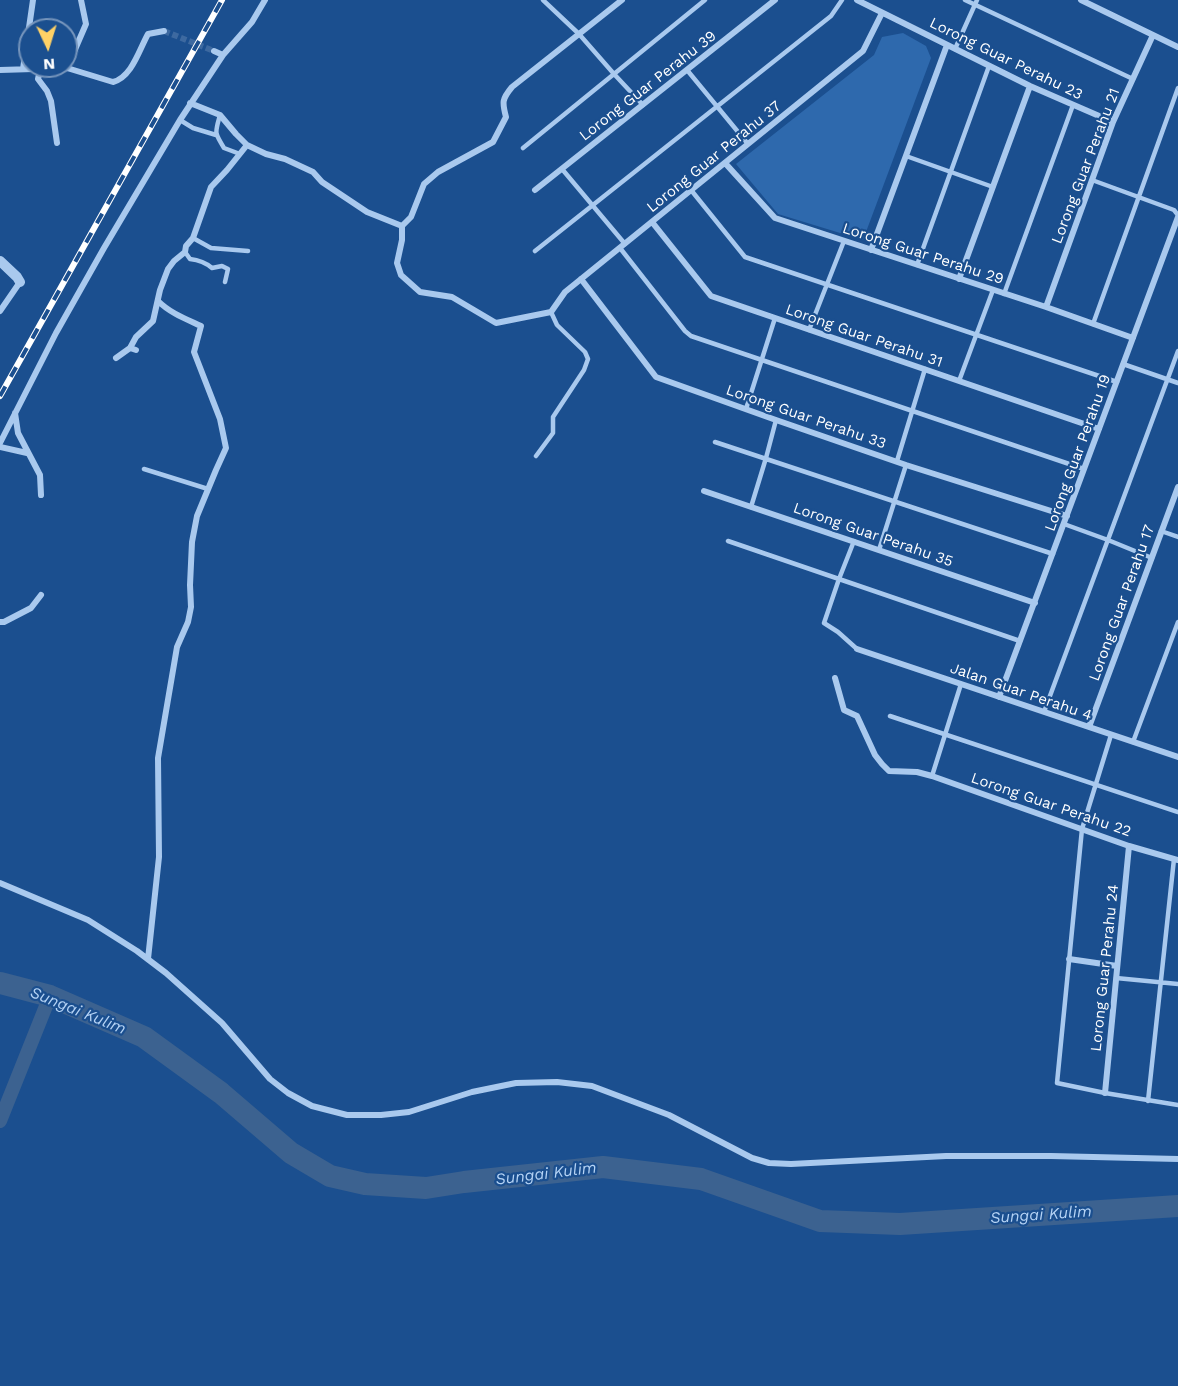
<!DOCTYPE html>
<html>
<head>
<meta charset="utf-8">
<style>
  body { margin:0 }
  #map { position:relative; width:1178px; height:1386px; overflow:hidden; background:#1b4f8f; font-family:"Work Sans",sans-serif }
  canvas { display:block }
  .north { position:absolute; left:18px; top:18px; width:60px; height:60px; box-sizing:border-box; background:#1b4f8f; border:2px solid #7695bc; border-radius:50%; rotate:176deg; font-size:16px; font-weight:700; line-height:24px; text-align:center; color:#fff }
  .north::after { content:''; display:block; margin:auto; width:21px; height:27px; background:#ffd166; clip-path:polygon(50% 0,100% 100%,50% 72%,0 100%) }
</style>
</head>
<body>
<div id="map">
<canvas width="1178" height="1386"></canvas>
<div class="north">N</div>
</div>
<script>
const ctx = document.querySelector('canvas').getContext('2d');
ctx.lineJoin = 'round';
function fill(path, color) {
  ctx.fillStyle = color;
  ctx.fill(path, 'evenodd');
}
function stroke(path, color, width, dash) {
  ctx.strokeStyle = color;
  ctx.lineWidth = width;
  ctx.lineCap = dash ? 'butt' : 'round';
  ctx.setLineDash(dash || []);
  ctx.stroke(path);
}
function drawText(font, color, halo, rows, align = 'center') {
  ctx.font = font + ' "Work Sans",sans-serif';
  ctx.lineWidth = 4.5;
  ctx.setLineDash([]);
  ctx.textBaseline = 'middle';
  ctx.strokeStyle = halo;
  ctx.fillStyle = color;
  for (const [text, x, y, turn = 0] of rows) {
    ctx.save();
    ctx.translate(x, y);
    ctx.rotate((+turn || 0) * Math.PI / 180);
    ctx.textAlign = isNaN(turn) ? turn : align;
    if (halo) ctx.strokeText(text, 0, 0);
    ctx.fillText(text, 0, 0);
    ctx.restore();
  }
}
fill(new Path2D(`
  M 903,33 L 926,46 L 931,58 L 863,240 L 778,214 L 736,164 L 874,55 L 882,37 Z`), '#2e69ad');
stroke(new Path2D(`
  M 0,1121 L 50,996`), '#3c6290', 14);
stroke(new Path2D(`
  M 0,983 L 50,996 L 144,1037 L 221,1093 L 291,1153 L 330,1176 L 365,1184 L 426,1188 L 464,1182 L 603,1167 L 701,1179 L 820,1221 L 900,1224 L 1178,1206`), '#3c6290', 22);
stroke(new Path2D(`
  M 164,31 L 214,51`), '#3d69a0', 6, [6, 3]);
stroke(new Path2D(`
  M 543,0 L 579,34 L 614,74 L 643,105
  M 965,0 L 1133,79
  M 955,49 L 977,0
  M 687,70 L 748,144
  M 220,115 C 215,133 214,132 224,148 L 240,154
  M 180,120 L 193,128 L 216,135
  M 523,148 L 705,0
  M 906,156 L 993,187
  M 562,169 L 625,244
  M 1092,180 L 1174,210 L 1178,215
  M 691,190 L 745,257 L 1117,382
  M 193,238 L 211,248 L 248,251
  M 620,248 L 685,331 L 691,336 L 1084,469
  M 535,251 L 831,16 L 842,0
  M 185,252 L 190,259 C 199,260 205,262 212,268 L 222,266 L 228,269 L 225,282
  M 917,265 L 989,66
  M 1004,294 L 1073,105
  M 1093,324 L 1178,88
  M 809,330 L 844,241
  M 1123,364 L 1178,383
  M 959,381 L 993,290
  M 746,409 L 775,318
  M 715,442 L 1053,554
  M 536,456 L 553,433 L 553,417 L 584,370 L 588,359 L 585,352 L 557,325 L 551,312
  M 897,461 L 925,369
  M 144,469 L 208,489
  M 751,507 L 766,458 L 776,420
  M 1064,524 L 1108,540 L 1152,558
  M 1161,531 L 1178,537
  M 728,541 L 1020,641
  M 854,541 L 839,579 L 824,623 L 838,632 L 857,649
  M 879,550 L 906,465
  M 1044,712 L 1178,351
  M 890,716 L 1178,812
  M 1111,735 L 1082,829 L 1057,1083 L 1105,1093 L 1178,1105
  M 1133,742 L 1178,622
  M 932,776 L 961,684
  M 1116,978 L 1178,984
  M 1148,1101 L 1174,859`), '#a9c9ee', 4.5);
stroke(new Path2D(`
  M 622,0 L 512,87 C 502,99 502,102 506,117 L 493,142 L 438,172 L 424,184 L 411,217 L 402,226 L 402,240 L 397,263 L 401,275 L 420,292 L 452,297 L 496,323 L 551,312 L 565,292 L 863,51 L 882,13
  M 857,0 L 1030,86 L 1113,122
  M 1081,0 L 1178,47
  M 214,51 L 223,55
  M 67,68 L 86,24 L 81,0
  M 23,69 L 33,0
  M 0,70 L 67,68 L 113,82 C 132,77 139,50 148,34 L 164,31
  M 40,70 L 38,79 L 47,91 L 51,101 L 57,143
  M 190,103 L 220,115 L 236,134 L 247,145 L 266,154 L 285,159 L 313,172 L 322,182 L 367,212 L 402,226
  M 725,163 L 775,218 L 1046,307 L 1133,338
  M 535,190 L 775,0
  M 652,222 L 711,296 L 1099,429
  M 871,250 L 947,45
  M 581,279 L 656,377 L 776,420 L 906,465 L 1067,516
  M 959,279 L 1030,86
  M 1046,307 L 1113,122 L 1153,35
  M 0,311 L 20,282
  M 136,350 L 130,348 L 136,337 L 153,321 L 160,290 L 168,269 L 174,261 L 185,252 L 186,246 L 193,238 L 211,187 L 227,170 L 247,145
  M 116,358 L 130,348
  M 15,413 L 18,433 L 40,475 L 41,495
  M 0,443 L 56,333 L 104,248 L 180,120 L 223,55 L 252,22 L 265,0
  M 0,447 L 27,453
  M 704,491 L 1035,603
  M 0,622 L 4,622 L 31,608 L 41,595
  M 857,649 L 1178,757
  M 835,678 L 844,710 L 857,716 L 875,755 L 882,764 L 889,771 L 917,772 L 932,776 L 1129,846 L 1178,860
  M 999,697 L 1178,217
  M 1089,727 L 1178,487
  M 0,883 L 88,920 L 137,951 L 166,973 L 222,1023 L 270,1079 L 288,1093 L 312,1106 L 347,1115 L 381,1115 L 409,1112 L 472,1092 L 516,1083 L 557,1082 L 592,1086 L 669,1115 L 752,1158 L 769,1163 L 791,1164 L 946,1156 L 1051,1156 L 1178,1159
  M 148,959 L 159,857 L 158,758 L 177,647 L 188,622 L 191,607 L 190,585 L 192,542 L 197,516 L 216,470 L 226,448 L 220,419 L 194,352 L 201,326 C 186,319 170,313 158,301
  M 1069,959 L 1117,966
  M 1105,1093 L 1129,846`), '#a9c9ee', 6);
stroke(new Path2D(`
  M 0,261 L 17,277 L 20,282`), '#a9c9ee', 10);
const rail = new Path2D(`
  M 0,396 L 222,0`);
stroke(rail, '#fff', 6);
stroke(rail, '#1b4f8f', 4, [11]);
drawText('15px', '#fff', '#1b4f8f', [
  ["Lorong Guar Perahu 23",1006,59,26],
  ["Lorong Guar Perahu 39",648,86,-38],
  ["Lorong Guar Perahu 37",714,157,-39],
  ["Lorong Guar Perahu 21",1086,166,-69],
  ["Lorong Guar Perahu 29",923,254,18],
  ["Lorong Guar Perahu 31",864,336,19],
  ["Lorong Guar Perahu 33",806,417,19],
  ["Lorong Guar Perahu 19",1078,453,-70],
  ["Lorong Guar Perahu 35",873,535,19],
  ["Lorong Guar Perahu 17",1122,603,-70],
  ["Jalan Guar Perahu 4",1021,692,19],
  ["Lorong Guar Perahu 22",1051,805,19],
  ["Lorong Guar Perahu 24",1105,968,-84]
]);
drawText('italic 16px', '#b5d3f5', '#1b4f8f', [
  ["Sungai Kulim",78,1011,22],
  ["Sungai Kulim",546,1174,-7],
  ["Sungai Kulim",1041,1215,-4]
]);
</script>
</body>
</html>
